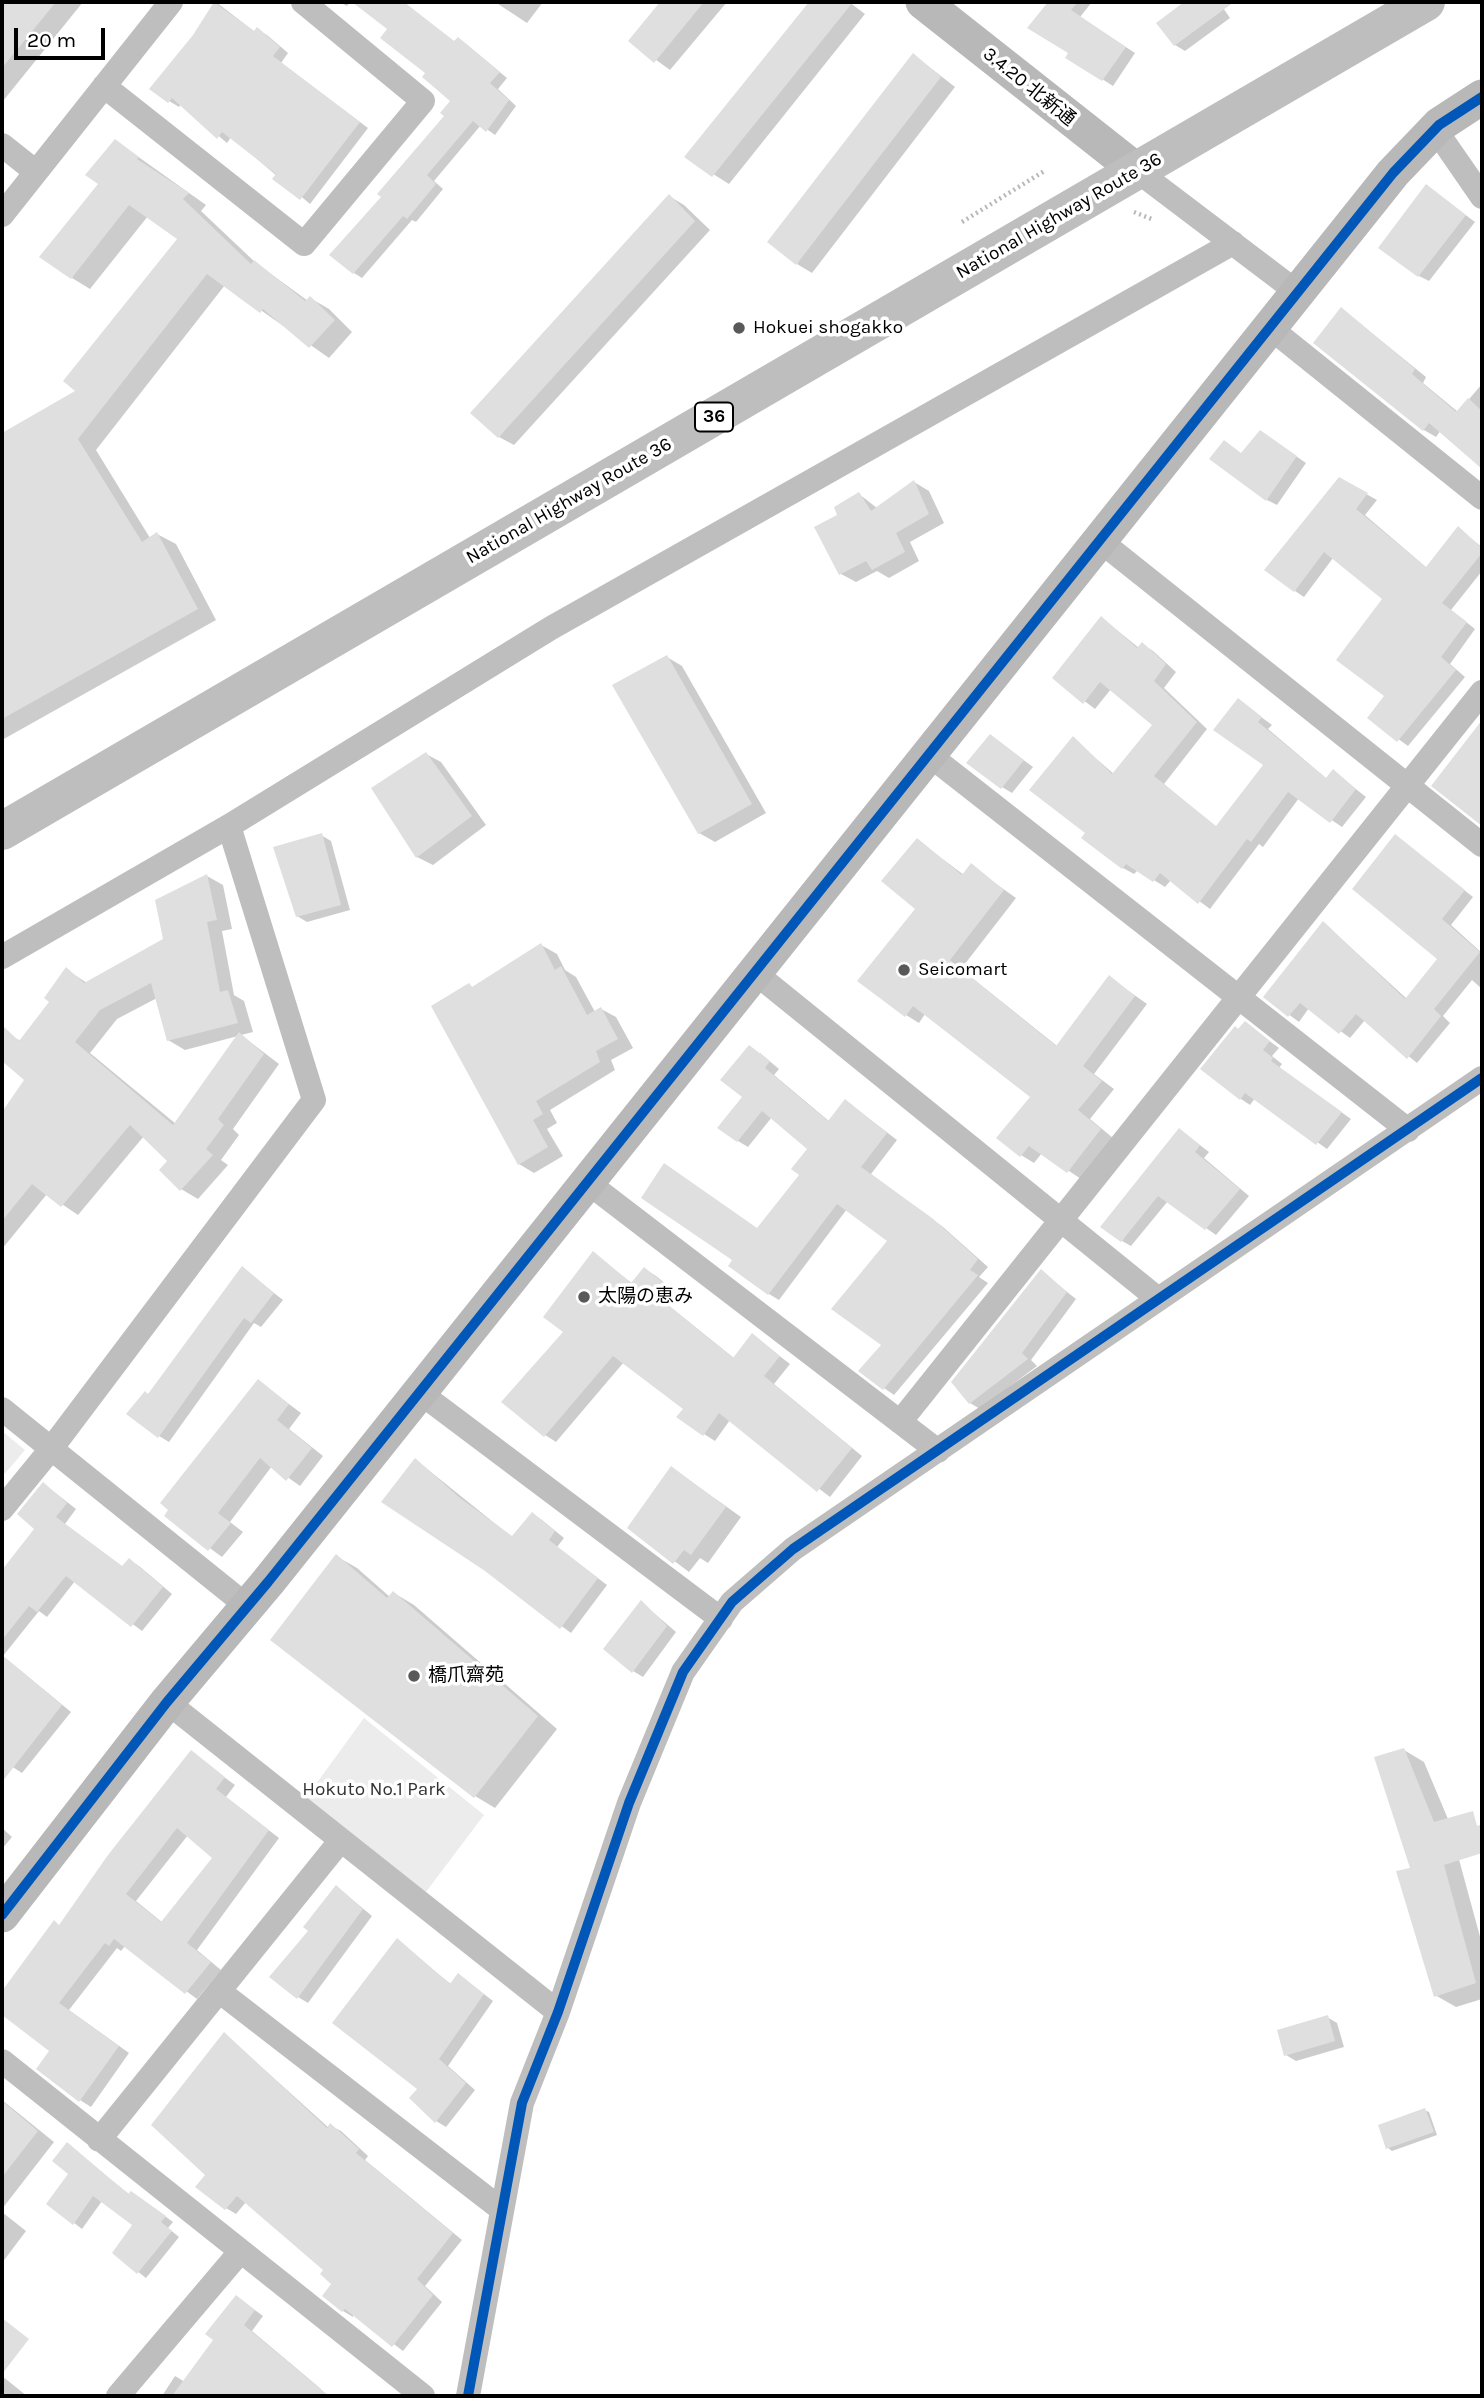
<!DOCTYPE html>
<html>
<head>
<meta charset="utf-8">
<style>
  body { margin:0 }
  #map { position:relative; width:1484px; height:2398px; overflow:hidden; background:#fff; font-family:Karla,sans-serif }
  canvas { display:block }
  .frame { position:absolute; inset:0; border:4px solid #000; pointer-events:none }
  .scale { position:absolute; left:14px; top:28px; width:91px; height:32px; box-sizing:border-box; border:4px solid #000; border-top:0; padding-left:9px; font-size:21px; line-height:24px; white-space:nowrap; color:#000; -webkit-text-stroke:5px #fff; paint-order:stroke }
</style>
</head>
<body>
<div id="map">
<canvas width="1484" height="2398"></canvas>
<div class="frame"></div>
<div class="scale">20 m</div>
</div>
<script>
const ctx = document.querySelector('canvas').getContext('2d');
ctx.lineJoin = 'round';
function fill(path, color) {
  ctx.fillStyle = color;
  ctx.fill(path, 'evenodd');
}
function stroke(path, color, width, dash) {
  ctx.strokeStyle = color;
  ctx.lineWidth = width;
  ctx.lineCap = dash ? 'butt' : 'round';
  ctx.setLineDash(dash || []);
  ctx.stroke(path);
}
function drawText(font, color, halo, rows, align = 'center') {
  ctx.font = font + ' Karla,"Noto Sans JP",sans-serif';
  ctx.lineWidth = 7;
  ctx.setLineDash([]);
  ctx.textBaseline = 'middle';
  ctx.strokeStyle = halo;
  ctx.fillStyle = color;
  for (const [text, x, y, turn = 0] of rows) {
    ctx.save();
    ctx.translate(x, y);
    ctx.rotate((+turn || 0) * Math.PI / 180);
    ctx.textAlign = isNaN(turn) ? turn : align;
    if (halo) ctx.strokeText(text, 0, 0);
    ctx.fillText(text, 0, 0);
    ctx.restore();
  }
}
fill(new Path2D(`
  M 2,1431 L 25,1450 L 2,1477 Z
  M 364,1718 L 484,1815 L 426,1892 L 305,1799 Z`), '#ececec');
fill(new Path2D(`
  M 3,2 L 83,2 L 3,101 L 2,4 Z
  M 216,2 L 255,32 L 257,30 L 267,35 L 288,53 L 281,63 L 368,128 L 310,204 L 231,137 L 227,143 L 181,104 L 179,107 L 169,101 L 194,36 Z
  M 339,2 L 350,2 L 347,6 Z
  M 355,2 L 403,2 L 455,42 L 466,44 L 507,78 L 498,89 L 516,106 L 495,135 L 481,125 L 434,181 L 443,189 L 416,222 L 412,220 L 362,278 L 354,273 L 384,196 L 447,116 L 452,101 L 389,28 Z
  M 495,2 L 543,2 L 527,23 Z
  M 662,2 L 727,2 L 670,70 L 630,41 Z
  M 811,2 L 849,2 L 865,14 L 729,184 L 686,157 Z
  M 1050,2 L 1092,2 L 1080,17 L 1135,53 L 1113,86 L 1068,57 L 1071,53 L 1029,28 Z
  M 1187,2 L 1219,2 L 1230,18 L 1185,51 L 1175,45 L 1159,23 Z
  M 914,55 L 955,87 L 812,273 L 797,264 Z
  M 116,141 L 206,205 L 201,211 L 256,263 L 308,301 L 310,298 L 329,309 L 352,332 L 329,358 L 225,285 L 96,450 L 150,538 L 157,534 L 176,544 L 216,620 L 2,740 L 2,435 L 78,391 L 180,239 L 148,216 L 90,289 L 72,278 Z
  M 1427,186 L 1475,222 L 1429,281 L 1419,276 Z
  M 669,196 L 684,205 L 710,230 L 514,445 L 499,437 Z
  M 1342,309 L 1426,377 L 1423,383 L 1458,412 L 1482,384 L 1482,467 L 1441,430 L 1436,437 L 1424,430 Z
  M 1270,438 L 1306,463 L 1277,505 L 1267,500 L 1242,454 Z
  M 1339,479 L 1377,500 L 1365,515 L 1427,568 L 1458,529 L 1482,547 L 1482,571 L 1451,610 L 1475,629 L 1450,664 L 1465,677 L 1408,746 L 1369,718 L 1386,696 L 1384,599 L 1333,558 L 1304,597 L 1295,591 Z
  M 914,482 L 929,491 L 944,523 L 910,542 L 919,561 L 889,578 L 877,571 L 856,582 L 841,574 L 839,515 L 859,494 L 877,508 Z
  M 1102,618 L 1139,648 L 1142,644 L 1153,651 L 1176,672 L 1164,688 L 1207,729 L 1164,784 L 1217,828 L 1265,765 L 1238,700 L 1272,725 L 1268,729 L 1327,779 L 1333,771 L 1366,797 L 1342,827 L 1299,798 L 1263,847 L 1259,844 L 1210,909 L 1171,880 L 1165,887 L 1138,870 L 1134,874 L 1123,868 L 1083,838 L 1087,833 L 1073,739 L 1114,774 L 1154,725 L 1111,689 L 1095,709 L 1054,678 Z
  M 667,657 L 682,666 L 766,813 L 715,842 L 699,833 Z
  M 1482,721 L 1482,813 L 1439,779 Z
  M 991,736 L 1033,767 L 1012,793 L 1002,787 Z
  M 426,754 L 441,762 L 486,825 L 433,865 L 417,857 Z
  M 321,835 L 331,841 L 350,910 L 307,922 L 297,916 Z
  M 1395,836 L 1473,897 L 1451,925 L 1482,953 L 1482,989 L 1472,980 L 1443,1016 L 1450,1023 L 1417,1063 L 1365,1020 L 1350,1038 L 1309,1008 L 1299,1022 L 1265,997 L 1324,923 L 1407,999 L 1439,959 Z
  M 917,840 L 964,875 L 971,866 L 1016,898 L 961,969 L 1057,1046 L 1109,977 L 1147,1004 L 1094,1074 L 1114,1089 L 1090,1119 L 1113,1138 L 1081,1179 L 1042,1153 L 1034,1163 L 1021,1155 L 1032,1096 L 925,1014 L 919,1023 L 906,1015 L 917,909 Z
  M 207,876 L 223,885 L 232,929 L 222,931 L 234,995 L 244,1001 L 253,1032 L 241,1035 L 279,1064 L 233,1129 L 239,1135 L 221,1160 L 228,1165 L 198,1199 L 181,1189 L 169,1161 L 144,1136 L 78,1215 L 47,1194 L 2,1249 L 2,1115 L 27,1080 L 2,1059 L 2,1049 L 11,1036 L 21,1041 L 51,1002 L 67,970 L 87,983 L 165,940 ZM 157,998 L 168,1040 L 185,1050 L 238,1036 L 176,1124 L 90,1053 L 117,1019 Z
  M 541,945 L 557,954 L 565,970 L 576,977 L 595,1012 L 601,1009 L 616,1017 L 633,1048 L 611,1060 L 615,1070 L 550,1110 L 557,1123 L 547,1129 L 563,1156 L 534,1173 L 519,1164 L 469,985 L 474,988 Z
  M 1245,1023 L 1279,1048 L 1272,1056 L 1282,1064 L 1279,1068 L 1351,1119 L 1327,1149 L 1255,1098 L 1250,1105 L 1241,1099 L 1239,1031 Z
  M 760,1053 L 779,1069 L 774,1075 L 830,1122 L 846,1101 L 897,1140 L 871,1174 L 943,1227 L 988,1267 L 979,1277 L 988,1283 L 894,1395 L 884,1388 L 890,1240 L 847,1209 L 779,1300 L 769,1294 L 735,1259 L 801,1175 L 809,1148 L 772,1117 L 748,1147 L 738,1141 L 745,1096 Z
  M 1180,1130 L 1209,1152 L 1204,1158 L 1249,1196 L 1216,1235 L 1168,1201 L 1131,1246 L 1122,1241 Z
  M 593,1253 L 633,1284 L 645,1269 L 656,1276 L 677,1293 L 668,1305 L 735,1359 L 752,1335 L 790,1364 L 774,1384 L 862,1456 L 830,1497 L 730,1420 L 715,1441 L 704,1434 L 685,1409 L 624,1362 L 556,1442 L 545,1435 L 566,1332 Z
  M 242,1268 L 283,1300 L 261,1327 L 254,1323 L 169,1442 L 159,1436 L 149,1395 Z
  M 1042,1272 L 1076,1299 L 1031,1360 L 1037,1366 L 980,1409 L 970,1403 Z
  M 258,1381 L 301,1413 L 289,1429 L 323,1456 L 300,1486 L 272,1466 L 230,1522 L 243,1532 L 222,1557 L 166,1516 Z
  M 416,1460 L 513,1538 L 532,1514 L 542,1520 L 564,1538 L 557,1547 L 607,1585 L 571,1633 L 486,1570 Z
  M 672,1468 L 741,1517 L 708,1563 L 700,1558 L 689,1572 L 629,1527 Z
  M 44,1484 L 76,1509 L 65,1524 L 123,1567 L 129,1560 L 139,1566 L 172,1594 L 142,1631 L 75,1581 L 47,1617 L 39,1611 L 3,1656 L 71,1712 L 22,1773 L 8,1764 L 2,1772 L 2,1573 L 36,1529 Z
  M 336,1556 L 357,1568 L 390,1597 L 394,1593 L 414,1605 L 557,1729 L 495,1808 L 475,1796 Z
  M 641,1602 L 676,1632 L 643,1677 L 633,1671 Z
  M 1404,1750 L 1424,1762 L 1448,1819 L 1482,1944 L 1482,1999 L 1456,2007 L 1435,1995 L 1412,1869 Z
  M 191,1753 L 235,1785 L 226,1797 L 279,1838 L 197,1950 L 221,1970 L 197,1999 L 125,1946 L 121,1951 L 117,1948 L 69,2010 L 129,2053 L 91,2107 L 80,2100 L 52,2050 L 2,2012 L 2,1994 L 54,1923 L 60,1926 ZM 188,1835 L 214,1858 L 163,1923 L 136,1901 Z
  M 2,1828 L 12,1837 L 2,1849 Z
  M 337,1887 L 372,1916 L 308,2003 L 298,1997 L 311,1931 Z
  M 397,1941 L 452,1985 L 459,1975 L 493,2001 L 448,2066 L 475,2090 L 446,2127 L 436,2121 L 419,2089 Z
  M 1327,2017 L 1337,2023 L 1344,2047 L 1296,2061 L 1286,2055 Z
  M 225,2034 L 329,2128 L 331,2126 L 341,2131 L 368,2156 L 365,2160 L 462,2240 L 425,2286 L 442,2302 L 403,2351 L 354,2314 L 353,2317 L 343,2311 L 326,2269 L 246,2202 L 236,2214 L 226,2208 L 207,2174 Z
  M 2,2100 L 54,2142 L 2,2209 Z
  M 1424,2110 L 1429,2112 L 1437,2135 L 1392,2151 L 1388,2148 Z
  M 67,2144 L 130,2195 L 140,2198 L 173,2222 L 168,2228 L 179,2237 L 146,2278 L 114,2253 L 135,2225 L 102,2201 L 82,2229 L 48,2203 L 71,2173 Z
  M 2,2212 L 26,2231 L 2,2263 Z
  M 237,2297 L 263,2316 L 252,2331 L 321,2389 L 315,2396 L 162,2396 L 175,2376 L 185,2382 L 216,2340 Z
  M 2,2376 L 27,2396 L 2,2396 Z`), '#0003');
fill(new Path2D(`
  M 2,2 L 56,2 L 2,68 Z
  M 214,2 L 254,31 L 257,27 L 280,47 L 273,56 L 360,122 L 300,200 L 272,179 L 276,174 L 222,132 L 217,139 L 172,98 L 168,103 L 149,89 L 193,35 Z
  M 352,2 L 404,2 L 454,41 L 458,37 L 500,72 L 490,83 L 509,100 L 486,132 L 473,121 L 427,175 L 436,184 L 407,219 L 403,216 L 353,274 L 329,255 L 381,197 L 377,194 L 444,116 L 440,113 L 450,101 L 422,77 L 425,73 L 380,38 L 387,29 Z
  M 660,2 L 704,2 L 654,63 L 628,41 Z
  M 809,2 L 853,2 L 712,177 L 684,157 Z
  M 1048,2 L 1078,2 L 1071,10 L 1126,47 L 1102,81 L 1065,58 L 1068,53 L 1027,28 Z
  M 1184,2 L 1234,2 L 1174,46 L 1156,23 Z
  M 913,53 L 941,77 L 796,265 L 767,242 Z
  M 115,139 L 139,157 L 137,159 L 189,193 L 183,199 L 251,264 L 254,260 L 305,301 L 310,296 L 335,320 L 309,348 L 263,309 L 260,313 L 207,274 L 78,439 L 142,542 L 157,532 L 198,609 L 2,719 L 2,433 L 75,391 L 63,381 L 177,239 L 129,205 L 71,279 L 39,257 L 98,184 L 85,175 Z
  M 1426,184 L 1466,215 L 1418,277 L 1378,248 Z
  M 669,194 L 695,221 L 498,438 L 470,413 Z
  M 1341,307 L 1415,369 L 1412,374 L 1456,412 L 1468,398 L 1482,411 L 1482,469 L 1429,423 L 1423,431 L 1313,343 Z
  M 1260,430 L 1297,456 L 1266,501 L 1209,459 L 1224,440 L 1241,453 Z
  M 1339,477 L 1368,493 L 1356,509 L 1426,567 L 1458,526 L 1482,548 L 1482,553 L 1442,603 L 1467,622 L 1441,657 L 1456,670 L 1397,742 L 1367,718 L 1384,696 L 1336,660 L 1382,599 L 1324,552 L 1294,592 L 1264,570 Z
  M 914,480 L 929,514 L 896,533 L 905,552 L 872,570 L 866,561 L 839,575 L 814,527 L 837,515 L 834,507 L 859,492 L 871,511 Z
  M 1101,616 L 1137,648 L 1142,642 L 1166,664 L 1154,681 L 1197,722 L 1154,776 L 1216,826 L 1263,765 L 1213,730 L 1238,698 L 1262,717 L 1258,722 L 1326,778 L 1333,769 L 1356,789 L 1330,823 L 1288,792 L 1251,842 L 1247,839 L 1198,904 L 1160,873 L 1153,882 L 1126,864 L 1122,869 L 1081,838 L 1085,833 L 1029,790 L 1073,736 L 1112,774 L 1152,725 L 1100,682 L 1083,704 L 1052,678 Z
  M 667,655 L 752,804 L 698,834 L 612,685 Z
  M 1482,720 L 1482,826 L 1431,786 Z
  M 990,734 L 1024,760 L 1001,789 L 966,763 Z
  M 426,752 L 472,816 L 416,858 L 371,788 Z
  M 322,833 L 341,905 L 296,917 L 273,847 Z
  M 1395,834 L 1465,890 L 1442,919 L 1480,952 L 1434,1009 L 1441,1016 L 1407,1059 L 1356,1014 L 1339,1034 L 1300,1003 L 1288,1017 L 1263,997 L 1323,921 L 1405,999 L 1437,959 L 1352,889 Z
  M 917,838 L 962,875 L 971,863 L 1004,890 L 950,960 L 1056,1046 L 1109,975 L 1135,996 L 1083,1066 L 1102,1081 L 1078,1110 L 1101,1129 L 1067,1173 L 1029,1146 L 1020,1157 L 996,1138 L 1030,1097 L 913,1006 L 905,1017 L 857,981 L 915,909 L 881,881 Z
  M 207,874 L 217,920 L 207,922 L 220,992 L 228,990 L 238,1023 L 167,1041 L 151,983 L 100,1010 L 75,1042 L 173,1125 L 239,1032 L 264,1054 L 218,1119 L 224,1125 L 206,1149 L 213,1155 L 180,1191 L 159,1170 L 167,1161 L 130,1125 L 61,1207 L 32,1184 L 2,1221 L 2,1112 L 24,1080 L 2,1061 L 2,1025 L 19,1041 L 49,1002 L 44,998 L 66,967 L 84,983 L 163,939 L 155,900 Z
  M 541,943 L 555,970 L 561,966 L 587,1015 L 601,1007 L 618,1039 L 596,1051 L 600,1062 L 536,1101 L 543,1114 L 533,1120 L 548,1147 L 518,1165 L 431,1006 L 469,983 L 472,987 Z
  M 1245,1021 L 1270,1041 L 1263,1050 L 1273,1058 L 1271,1061 L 1342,1112 L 1316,1145 L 1245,1093 L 1240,1100 L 1200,1069 L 1235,1026 L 1238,1029 Z
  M 749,1045 L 770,1061 L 765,1068 L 828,1121 L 845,1099 L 887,1133 L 861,1167 L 932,1218 L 978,1259 L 970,1270 L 978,1275 L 883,1390 L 858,1371 L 881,1345 L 831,1309 L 887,1241 L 837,1204 L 768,1295 L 728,1266 L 732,1260 L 641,1198 L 664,1163 L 757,1228 L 799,1175 L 791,1169 L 807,1149 L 762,1111 L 737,1142 L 717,1128 L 742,1097 L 720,1080 Z
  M 1179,1128 L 1200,1145 L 1195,1152 L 1240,1189 L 1205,1230 L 1158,1196 L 1121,1242 L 1100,1227 Z
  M 593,1251 L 631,1283 L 644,1267 L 667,1286 L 658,1297 L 733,1358 L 752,1333 L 780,1356 L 764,1376 L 852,1448 L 817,1492 L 719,1413 L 703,1436 L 676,1417 L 683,1409 L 613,1356 L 544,1437 L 501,1402 L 563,1332 L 543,1317 Z
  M 242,1266 L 274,1293 L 251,1323 L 244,1318 L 158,1438 L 126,1414 L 145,1391 L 148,1394 Z
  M 1041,1269 L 1067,1292 L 1022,1353 L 1028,1359 L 969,1404 L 951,1382 Z
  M 258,1379 L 289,1404 L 277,1420 L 312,1448 L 286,1481 L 260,1458 L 218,1513 L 231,1523 L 208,1551 L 164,1516 L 168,1510 L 160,1503 Z
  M 415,1458 L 460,1498 L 512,1536 L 532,1512 L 555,1531 L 549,1540 L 598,1578 L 560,1629 L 485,1571 L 381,1502 Z
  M 671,1466 L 726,1507 L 691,1555 L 684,1550 L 673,1564 L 627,1528 Z
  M 43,1482 L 67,1503 L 56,1517 L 122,1566 L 129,1558 L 163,1587 L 131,1627 L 66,1576 L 37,1612 L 29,1606 L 2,1640 L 2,1570 L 34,1529 L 17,1514 Z
  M 336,1554 L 387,1598 L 393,1591 L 538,1716 L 474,1798 L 270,1640 Z
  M 641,1600 L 667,1626 L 632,1673 L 603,1649 Z
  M 2,1655 L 62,1705 L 2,1782 Z
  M 1404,1748 L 1434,1822 L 1473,1811 L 1477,1826 L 1482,1824 L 1482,1853 L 1444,1865 L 1476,1983 L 1434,1997 L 1396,1871 L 1410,1868 L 1374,1757 Z
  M 191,1750 L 225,1777 L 216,1789 L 269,1830 L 187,1943 L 211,1962 L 185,1994 L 114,1939 L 109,1946 L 105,1943 L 59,2003 L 119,2046 L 79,2102 L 36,2069 L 49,2051 L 2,2015 L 2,1991 L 54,1920 L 59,1925 L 108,1855 ZM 177,1828 L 212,1858 L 161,1922 L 126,1894 Z
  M 336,1885 L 363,1909 L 297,1999 L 269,1977 L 308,1931 L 303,1927 Z
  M 397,1938 L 450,1984 L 458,1973 L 484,1994 L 439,2059 L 466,2083 L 435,2123 L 409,2098 L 417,2089 L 332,2023 Z
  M 1328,2015 L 1335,2041 L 1284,2056 L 1277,2030 Z
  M 224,2032 L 327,2128 L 330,2123 L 359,2149 L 356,2153 L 453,2233 L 417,2279 L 433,2295 L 392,2347 L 345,2309 L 342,2312 L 322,2296 L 331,2284 L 320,2274 L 323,2270 L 237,2196 L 225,2210 L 195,2187 L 205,2175 L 151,2125 Z
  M 2,2101 L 38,2131 L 2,2177 Z
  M 1425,2108 L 1434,2132 L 1386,2149 L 1378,2125 Z
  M 67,2142 L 128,2194 L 131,2191 L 166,2216 L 161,2222 L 172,2231 L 137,2274 L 112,2253 L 132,2225 L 93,2196 L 73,2225 L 46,2204 L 68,2174 L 52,2161 Z
  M 236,2295 L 255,2310 L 244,2325 L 329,2396 L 172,2396 L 213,2340 L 205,2334 Z
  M 2,2318 L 29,2339 L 2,2374 Z`), '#dfdfdf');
stroke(new Path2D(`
  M 1134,212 L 1154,220
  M 962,222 L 1046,170`), '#b9b9b9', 4.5, [2, 3.5]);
stroke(new Path2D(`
  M 104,86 L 304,244 L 423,101 L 303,2
  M 1435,129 L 1482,197
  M 2,145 L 36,172
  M 1136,170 L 1297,292
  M 2,215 L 171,2
  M 1269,327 L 1482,498
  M 1099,540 L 1482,845
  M 928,754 L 1408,1130
  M 2,957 L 229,826 L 551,628 L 1233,243
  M 754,972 L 1157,1298
  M 587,1182 L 938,1451
  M 419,1392 L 721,1619
  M 2,1409 L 247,1606
  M 900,1422 L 1482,692
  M 2,1509 L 51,1449 L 314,1100 L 229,826
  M 167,1702 L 558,2012
  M 219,1991 L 501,2209
  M 2,2061 L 423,2396
  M 99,2140 L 341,1840
  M 118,2396 L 240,2252
  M 468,2396 L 522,2103 L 558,2012 L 629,1803 L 683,1672 L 732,1602 L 793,1549 L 1482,1078`), '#bebebe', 24);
stroke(new Path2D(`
  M 923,2 L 1136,170
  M 2,1915 L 167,1702 L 268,1582 L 1393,173 L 1439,125 L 1482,97`), '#b8b8b8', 35);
stroke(new Path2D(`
  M 2,831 L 1426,2`), '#bebebe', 38);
stroke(new Path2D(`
  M 2,1915 L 167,1702 L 268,1582 L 1393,173 L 1439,125 L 1482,97
  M 468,2396 L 522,2103 L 558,2012 L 629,1803 L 683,1672 L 732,1602 L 793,1549 L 1482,1078`), '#0057b8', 10);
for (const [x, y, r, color] of [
  [739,328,7,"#595959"],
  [904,970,7,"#595959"],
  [584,1297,7,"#595959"],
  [414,1676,7,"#595959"]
]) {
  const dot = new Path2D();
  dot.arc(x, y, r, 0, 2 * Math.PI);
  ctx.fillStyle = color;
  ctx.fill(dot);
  stroke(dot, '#fff', 2.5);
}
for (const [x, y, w] of [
  [714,417,38]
]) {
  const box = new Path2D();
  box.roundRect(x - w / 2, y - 14.5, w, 29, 5);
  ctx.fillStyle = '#fff';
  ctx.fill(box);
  stroke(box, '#000', 2);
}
drawText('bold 18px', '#000', null, [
  ["36",714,417]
]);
drawText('19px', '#000', '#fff', [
  ["3.4.20 北新通",1029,87,39],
  ["National Highway Route 36",1059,216,-30],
  ["National Highway Route 36",569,501,-30]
]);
drawText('19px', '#000', '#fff', [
  ["Hokuei shogakko",753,328],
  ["Seicomart",918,970],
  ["太陽の恵み",598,1297],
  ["橋爪齋苑",428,1676]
], 'left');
drawText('19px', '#333', '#fff', [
  ["Hokuto No.1 Park",374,1790]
]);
</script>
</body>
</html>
